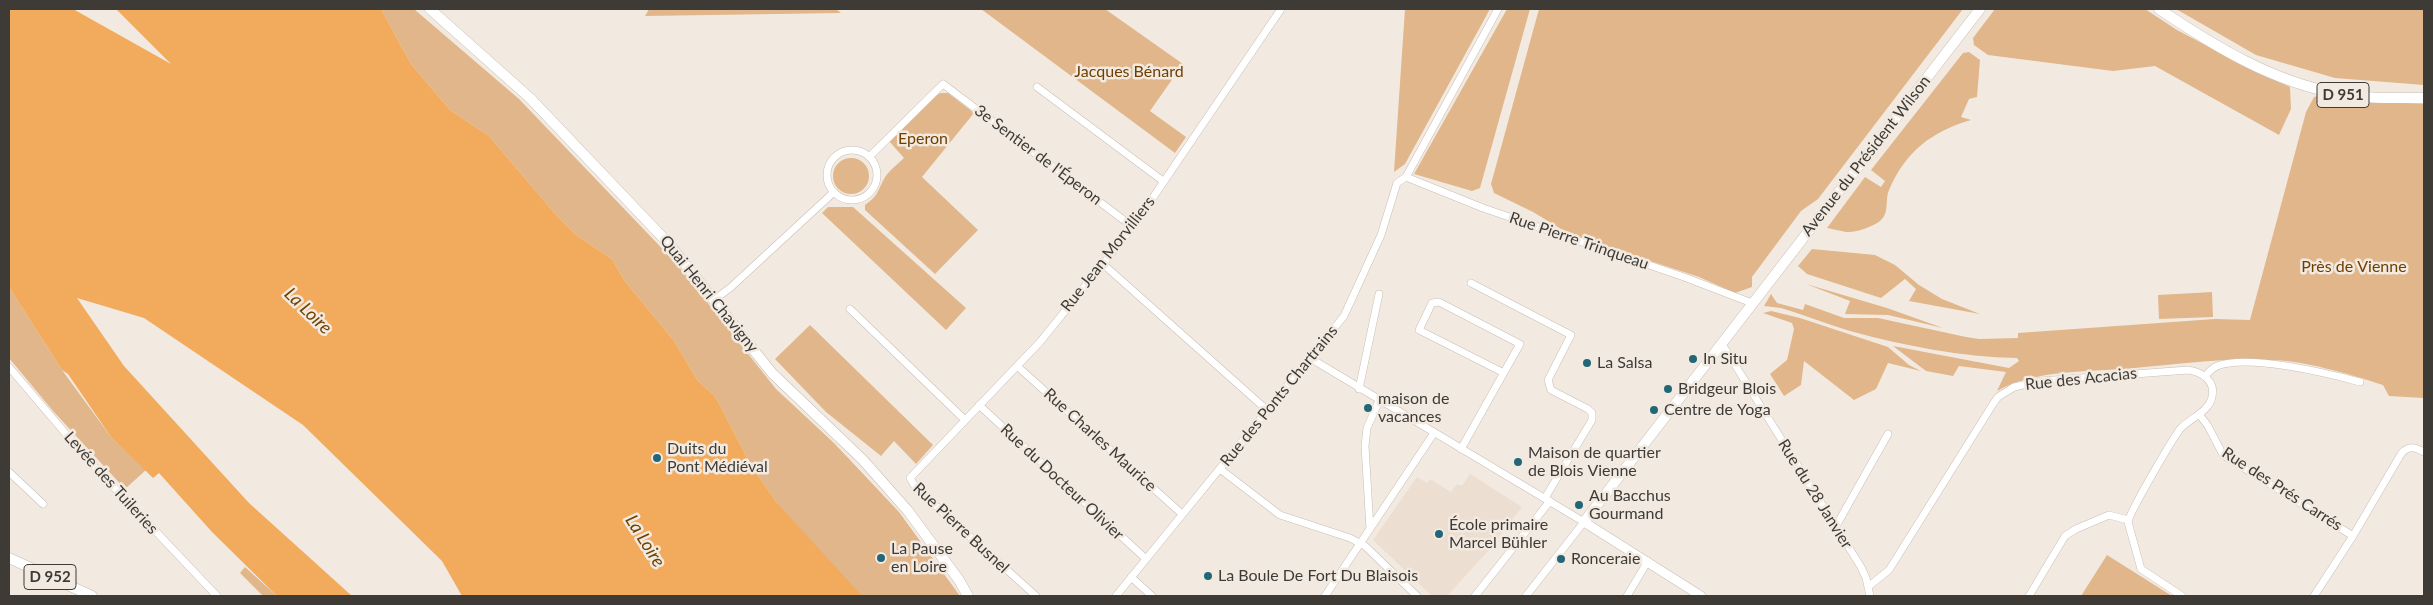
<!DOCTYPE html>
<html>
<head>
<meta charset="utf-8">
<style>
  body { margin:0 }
  #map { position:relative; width:2433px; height:605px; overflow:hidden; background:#f2eae1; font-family:Lato,sans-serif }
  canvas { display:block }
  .frame { position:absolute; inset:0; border:10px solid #3e3b37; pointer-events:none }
</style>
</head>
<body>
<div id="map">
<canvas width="2433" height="605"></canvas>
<div class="frame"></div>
</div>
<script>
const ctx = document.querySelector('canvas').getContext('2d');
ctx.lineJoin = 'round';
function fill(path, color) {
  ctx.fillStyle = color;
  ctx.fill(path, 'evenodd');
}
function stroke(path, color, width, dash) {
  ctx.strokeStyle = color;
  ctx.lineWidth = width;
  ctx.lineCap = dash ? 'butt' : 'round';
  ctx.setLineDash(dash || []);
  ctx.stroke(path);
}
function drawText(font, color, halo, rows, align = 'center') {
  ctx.font = font + ' Lato,sans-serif';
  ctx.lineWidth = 5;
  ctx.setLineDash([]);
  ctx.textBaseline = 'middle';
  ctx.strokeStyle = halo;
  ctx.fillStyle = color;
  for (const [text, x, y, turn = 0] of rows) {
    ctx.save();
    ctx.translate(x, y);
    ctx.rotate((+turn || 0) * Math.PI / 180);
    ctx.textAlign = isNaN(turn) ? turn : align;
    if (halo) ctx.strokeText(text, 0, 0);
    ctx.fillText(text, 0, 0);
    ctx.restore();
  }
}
fill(new Path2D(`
  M 1470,474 L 1522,507 L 1489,550 L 1447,596 L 1432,596 L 1373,540 L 1417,477 L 1427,483 L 1430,479 L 1451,492 L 1457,484 L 1462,486 Z`), '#ecded0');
fill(new Path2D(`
  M 381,9 L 414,9 L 519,99 L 676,263 L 776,389 L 834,443 L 899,512 L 960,596 L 848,596 L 822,568 L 752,467 L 715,396 L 698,381 L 674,341 L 624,280 L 612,259 L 576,235 L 557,216 L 489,136 L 450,110 L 411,64 Z
  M 649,9 L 836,9 L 841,13 L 645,16 Z
  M 981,9 L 1105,9 L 1183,64 L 1150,111 L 1186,137 L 1175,153 Z
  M 1405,9 L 1490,9 L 1405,164 L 1394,172 Z
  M 1507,9 L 1530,9 L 1480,188 L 1472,191 L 1414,174 Z
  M 1539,9 L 1963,9 L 1818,199 L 1801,211 L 1752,277 L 1752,287 L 1735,293 L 1699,277 L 1571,235 L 1533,212 L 1494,193 L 1491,184 Z
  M 1995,9 L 2145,9 L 2177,30 L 2256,72 L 2290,87 L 2291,109 L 2279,135 L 2155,66 L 2113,71 L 1988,55 L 1974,45 L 1973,38 Z
  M 2176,9 L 2424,9 L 2424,85 L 2335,78 L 2256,55 Z
  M 1969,52 L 1980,60 L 1977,97 L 1969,99 L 1961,117 L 1971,120 C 1931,132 1906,151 1889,190 C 1885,199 1889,212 1882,219 C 1876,226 1855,233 1846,232 C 1840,231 1833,229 1827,228 L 1865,177 L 1881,187 L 1885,181 L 1871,170 L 1963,53 Z
  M 941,93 L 948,93 L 974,113 L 922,177 L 978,230 L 935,274 L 865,210 L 865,205 C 878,196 877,192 884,179 C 888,171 898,164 904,158 L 889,141 L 934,96 Z
  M 2322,95 L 2363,101 L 2424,104 L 2424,398 L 2389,396 L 2383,385 C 2349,374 2303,360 2268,360 C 2224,358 2179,364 2135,368 C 2092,372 2035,369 1997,391 L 2006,372 L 1959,366 L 1953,376 L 1926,371 L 1893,346 L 2009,368 L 2019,361 L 2017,358 C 1961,357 1905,346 1850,331 C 1827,324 1804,315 1781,308 L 1764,306 L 1771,294 L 1777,303 L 1803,310 L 1805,304 L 1844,318 L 1878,318 L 1966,337 L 1979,339 L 2018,338 L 2018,333 L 2215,319 L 2250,320 L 2306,112 L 2314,97 Z
  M833 176a18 18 0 1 1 36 0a18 18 0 1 1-36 0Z
  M 828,207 L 853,207 L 966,308 L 946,330 L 822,213 Z
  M 1812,249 L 1875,255 L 1895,265 L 1919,285 L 1942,299 L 1980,314 L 1909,301 L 1916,289 L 1905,279 L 1881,298 L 1807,274 L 1798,266 Z
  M 1806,284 L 1887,308 L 1943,328 L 1888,315 L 1845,314 L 1850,301 Z
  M 9,287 L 62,370 L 111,437 L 146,470 L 125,489 L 53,411 L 9,358 Z
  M 2212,292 L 2213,317 L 2159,319 L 2158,295 Z
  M 1771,311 L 1800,318 L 1888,347 L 1909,365 L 1921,371 L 1888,363 L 1876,389 L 1854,400 L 1804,361 L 1801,385 L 1784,396 L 1770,374 L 1787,360 L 1794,329 L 1792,323 L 1763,313 Z
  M 810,325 L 933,445 L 916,464 L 894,441 L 881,456 L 826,412 L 775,359 Z
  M 2107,555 L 2172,596 L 2081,596 Z
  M 245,567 L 277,596 L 263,596 L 240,573 Z`), '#e1b68a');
fill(new Path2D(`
  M 9,9 L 73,9 L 171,64 L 116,9 L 381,9 L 411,64 L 450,110 L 489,136 L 557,216 L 576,235 L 612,259 L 624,280 L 674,341 L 698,381 L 715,396 L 752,467 L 777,503 L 862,596 L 462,596 L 442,561 L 303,425 L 144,318 L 77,298 L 124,366 L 249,503 L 352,596 L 277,596 L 212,532 L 159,473 L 153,478 L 111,437 L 68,374 L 62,370 L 9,287 Z`), '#f2aa5c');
const minor = new Path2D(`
  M 1037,87 L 1163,181
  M827 175a25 25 0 1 1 50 0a25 25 0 1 1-50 0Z
  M 869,157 L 943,84 L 1133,227
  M 1406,177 L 1483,208 L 1684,277 L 1752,303
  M 1406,177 L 1498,9
  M 1103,264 L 1267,410
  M 1471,283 L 1571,335 L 1548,380 L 1551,390 L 1588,409 L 1592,413 L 1592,420 L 1545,498
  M 715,299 L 730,288 L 834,192
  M 850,309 L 965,420
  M 1722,344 L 1861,567 L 1866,578 L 1870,596
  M 1310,358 L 1584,522 L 1526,596
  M 1017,366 L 1182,514
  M 9,367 L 89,461 L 217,596
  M 2205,376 C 2209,372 2212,368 2217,366 C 2249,354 2327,373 2360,382
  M 1359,389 L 1379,294
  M 979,405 L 1146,559
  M 2199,414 L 2208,426 L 2223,455 L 2353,536
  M 1461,449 L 1520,344 L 1439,302 L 1432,303 L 1419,330 L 1504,373
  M 1220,469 L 1280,515 L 1350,538 L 1365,546 L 1417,596
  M 9,472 L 43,504
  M 1835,528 L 1888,434
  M 1370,529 L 1365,446 L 1367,428 L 1379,401
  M 1131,577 L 1152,596
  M 1869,586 L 1889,570 L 1993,404 L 1998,397 L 2014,387 L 2041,381 L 2188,370 C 2202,372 2216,381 2212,397 C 2209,412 2190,418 2180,429 C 2172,440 2130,511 2128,522 L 2141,569 L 2182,596
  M 1036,596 L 916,488 L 910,478 L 1040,342 L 1133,227 L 1281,9
  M 1116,596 L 1344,316 L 1381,235 L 1397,183 L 1406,177
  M 1325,596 L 1434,433
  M 1475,596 L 1550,501
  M 1627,596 L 1648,561
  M 2029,596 L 2065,536 L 2076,529 L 2109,515 L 2128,520
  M 2314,596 L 2353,536 L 2401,454 C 2408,445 2415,447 2424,452`);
const tertiary = new Path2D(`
  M 1584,522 L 1701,596`);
const secondary = new Path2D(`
  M 430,9 L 530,98 L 669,244 L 772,373 L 863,460 L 908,511 L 959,580 L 968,596
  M 1584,522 L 1980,9`);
const primary = new Path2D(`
  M 2159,9 C 2214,46 2274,83 2341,94 C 2368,99 2396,98 2424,98
  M 9,558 L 92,596`);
stroke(minor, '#c7beb6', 8);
stroke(tertiary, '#c7beb6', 10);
stroke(secondary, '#c7beb6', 11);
stroke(primary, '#c7beb6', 11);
stroke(minor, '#fff', 7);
stroke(tertiary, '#fff', 9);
stroke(secondary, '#fff', 10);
stroke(primary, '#fff', 10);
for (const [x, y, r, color] of [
  [1693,359,5,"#226777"],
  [1587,363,5,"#226777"],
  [1668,389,5,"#226777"],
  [1368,408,5,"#226777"],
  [1654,410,5,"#226777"],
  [657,458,5,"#226777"],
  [1518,462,5,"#226777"],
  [1579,505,5,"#226777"],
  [1439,534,5,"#226777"],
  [881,558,5,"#226777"],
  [1561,559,5,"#226777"],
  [1208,576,5,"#226777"]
]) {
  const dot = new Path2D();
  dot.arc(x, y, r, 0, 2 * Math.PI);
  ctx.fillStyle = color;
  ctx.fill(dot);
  stroke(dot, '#f2eae1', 2);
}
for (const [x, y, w] of [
  [2343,95,52],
  [50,577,52]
]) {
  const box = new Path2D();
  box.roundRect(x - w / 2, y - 12.5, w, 25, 4);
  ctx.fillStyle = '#f2eae1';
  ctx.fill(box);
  stroke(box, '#3e3b37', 1);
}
drawText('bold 15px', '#3e3b37', null, [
  ["D 951",2343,95],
  ["D 952",50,577]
]);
drawText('16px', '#6e4000', '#f2eae1', [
  ["Jacques Bénard",1129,72],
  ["Eperon",923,139],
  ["Près de Vienne",2354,267]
]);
drawText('16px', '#3e3b37', '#f2eae1', [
  ["3e Sentier de l'Éperon",1038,155,37],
  ["Avenue du Président Wilson",1866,156,-52],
  ["Rue Pierre Trinqueau",1579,241,19],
  ["Rue Jean Morvilliers",1108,254,-52],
  ["Quai Henri Chavigny",709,294,51],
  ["Rue des Acacias",2081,379,-6],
  ["Rue des Ponts Chartrains",1279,396,-51],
  ["Rue Charles Maurice",1100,440,42],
  ["Rue du Docteur Olivier",1062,482,43],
  ["Levée des Tuileries",111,483,48],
  ["Rue des Prés Carrés",2282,489,33],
  ["Rue du 28 Janvier",1815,494,58],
  ["Rue Pierre Busnel",961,528,43]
]);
drawText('16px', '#3e3b37', '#f2eae1', [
  ["In Situ",1703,359],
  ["La Salsa",1597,363],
  ["Bridgeur Blois",1678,389],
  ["maison de",1378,399],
  ["vacances",1378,417],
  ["Centre de Yoga",1664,410],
  ["Duits du",667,449],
  ["Pont Médiéval",667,467],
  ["Maison de quartier",1528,453],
  ["de Blois Vienne",1528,471],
  ["Au Bacchus",1589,496],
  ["Gourmand",1589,514],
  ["École primaire",1449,525],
  ["Marcel Bühler",1449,543],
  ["La Pause",891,549],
  ["en Loire",891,567],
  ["Ronceraie",1571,559],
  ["La Boule De Fort Du Blaisois",1218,576]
], 'left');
drawText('italic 18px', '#6f4200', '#f2eae1', [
  ["La Loire",308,311,44],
  ["La Loire",645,541,58]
]);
</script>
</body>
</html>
